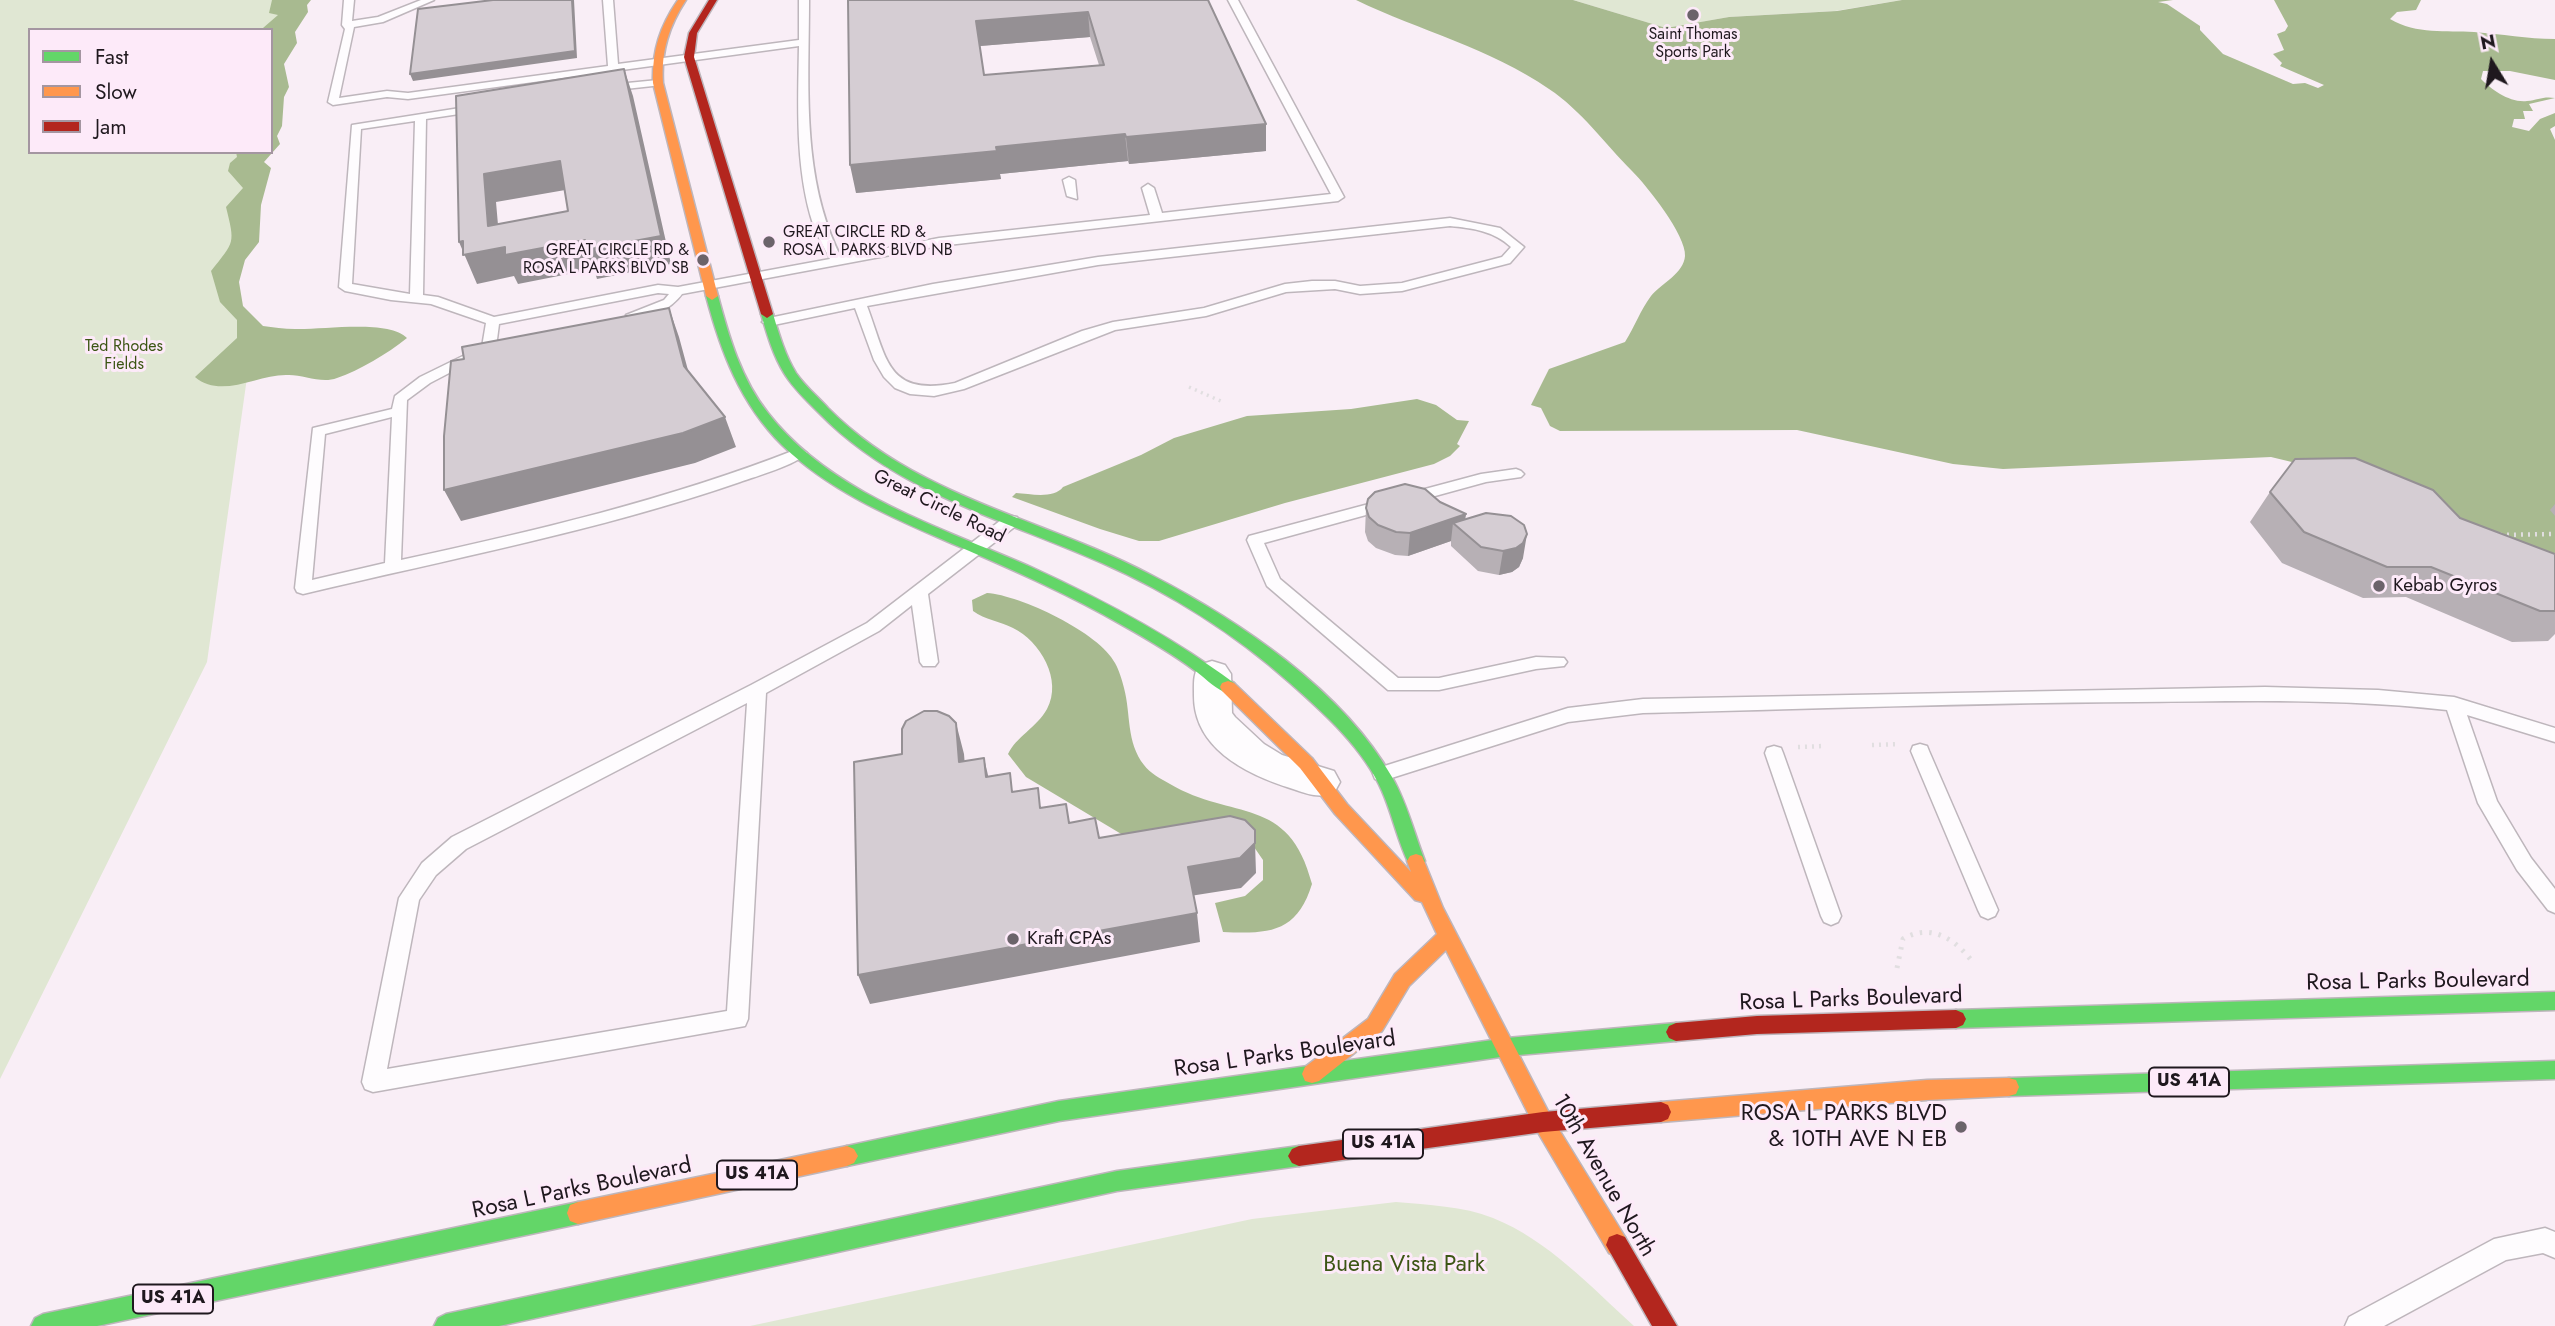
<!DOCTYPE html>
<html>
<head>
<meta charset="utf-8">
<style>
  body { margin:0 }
  #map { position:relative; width:2555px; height:1326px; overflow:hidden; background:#f9eef6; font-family:Jost,sans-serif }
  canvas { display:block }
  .legend { position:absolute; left:28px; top:28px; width:245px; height:126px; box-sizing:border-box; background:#fdeaf9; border:2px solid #a496a1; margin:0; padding:9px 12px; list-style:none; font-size:21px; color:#1f181e }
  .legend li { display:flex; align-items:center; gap:14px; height:35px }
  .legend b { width:35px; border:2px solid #a496a1 }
  .north { position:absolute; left:2457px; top:28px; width:70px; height:70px; -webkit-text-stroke:5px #fdeaf9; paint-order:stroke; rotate:349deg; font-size:19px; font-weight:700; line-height:28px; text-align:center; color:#1f181e }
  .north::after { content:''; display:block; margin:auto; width:24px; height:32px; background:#1f181e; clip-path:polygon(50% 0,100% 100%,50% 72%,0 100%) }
</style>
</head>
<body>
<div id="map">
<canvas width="2555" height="1326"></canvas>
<ul class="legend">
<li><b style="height:9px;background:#63d668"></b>Fast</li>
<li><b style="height:9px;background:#ff974d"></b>Slow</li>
<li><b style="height:9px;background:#b3261e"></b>Jam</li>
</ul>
<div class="north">N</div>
</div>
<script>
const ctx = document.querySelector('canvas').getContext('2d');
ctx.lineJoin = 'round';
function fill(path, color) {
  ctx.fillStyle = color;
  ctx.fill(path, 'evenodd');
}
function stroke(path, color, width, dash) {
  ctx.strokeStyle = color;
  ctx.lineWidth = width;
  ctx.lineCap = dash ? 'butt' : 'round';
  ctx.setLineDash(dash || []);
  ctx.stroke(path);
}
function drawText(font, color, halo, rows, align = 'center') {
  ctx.font = font + ' Jost,sans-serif';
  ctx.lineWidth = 6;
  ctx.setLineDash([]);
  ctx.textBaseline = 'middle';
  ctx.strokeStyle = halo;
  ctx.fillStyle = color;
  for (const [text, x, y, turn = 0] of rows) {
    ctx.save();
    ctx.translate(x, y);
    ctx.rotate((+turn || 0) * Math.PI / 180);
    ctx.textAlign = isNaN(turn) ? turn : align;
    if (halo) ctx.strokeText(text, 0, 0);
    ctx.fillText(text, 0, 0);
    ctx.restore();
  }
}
fill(new Path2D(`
  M 0,0 L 295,0 L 271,30 L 30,30 L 30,152 L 262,152 L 226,274 L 252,342 L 207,662 L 0,1079 Z
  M 1573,0 L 1902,0 L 1835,11 L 1729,17 L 1666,28 Z
  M 1396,1202 C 1428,1205 1463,1206 1493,1218 C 1548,1240 1591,1287 1634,1326 L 750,1326 L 1252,1219 Z`), '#e0e7d3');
fill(new Path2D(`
  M 272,0 L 311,0 L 307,5 L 308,12 L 295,32 L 297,43 L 284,64 L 289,87 L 284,97 L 282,126 L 277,136 L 280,144 L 264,162 L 271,168 L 261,205 L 259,242 L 245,260 L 239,282 L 243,306 L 263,326 C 273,327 284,329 295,329 C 322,330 389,319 407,338 C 387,354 360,370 337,378 C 322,384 304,375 289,375 C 259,373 222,400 195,377 L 237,338 L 237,320 L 220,302 L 211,271 C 235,241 235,244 226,207 L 243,188 L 228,171 L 230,163 L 237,157 L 236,152 L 271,152 L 271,30 L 263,28 L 278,15 L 269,13 Z
  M 1356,0 L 1573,0 L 1666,28 L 1729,17 L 1837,11 L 1902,0 L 2173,0 L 2158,2 L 2167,4 L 2200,26 L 2200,30 L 2223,54 L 2293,84 L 2305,83 L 2318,88 L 2324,85 L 2280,66 L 2282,63 L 2273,54 L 2284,50 L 2277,34 L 2285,31 L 2288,26 L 2274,0 L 2421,0 L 2416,10 L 2397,12 L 2390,19 C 2417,35 2446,30 2474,32 C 2502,34 2527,39 2555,39 L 2555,80 L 2510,71 L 2483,71 L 2481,79 C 2492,90 2510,103 2527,101 C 2538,100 2543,96 2555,98 L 2529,104 L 2533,111 L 2523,111 L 2525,119 L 2514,119 L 2512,127 L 2529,131 L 2540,119 L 2555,113 L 2555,126 L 2550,129 L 2555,140 L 2555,583 L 2296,463 L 2271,457 L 2003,469 L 1953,464 L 1797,430 L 1560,431 L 1550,426 L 1541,408 L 1531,405 L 1549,369 L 1625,342 C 1634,328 1641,309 1651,296 C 1661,284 1684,273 1685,256 C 1686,235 1647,186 1632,171 C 1605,144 1581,110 1549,89 C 1490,48 1420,31 1356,0 Z
  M 1417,399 L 1436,405 L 1457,420 L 1469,421 L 1457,444 L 1460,446 L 1450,456 L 1434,464 L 1285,503 L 1159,541 L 1139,541 L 1100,529 L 1012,497 L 1016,493 C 1031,494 1054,499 1063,487 L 1141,455 L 1174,438 L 1247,416 L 1351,409 Z
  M 987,593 C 1020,595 1100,633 1115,663 C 1119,670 1122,680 1124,688 C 1131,714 1126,742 1144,765 C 1150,773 1161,779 1170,784 C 1232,821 1289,794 1312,884 C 1297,933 1269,934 1223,932 L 1215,903 L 1245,896 L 1263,880 L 1263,860 L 1254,847 L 1143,847 L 1026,777 L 1008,754 C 1016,737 1037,727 1047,709 C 1063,680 1040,641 1013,628 C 1000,621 985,620 973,611 L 972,600 Z`), '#a8ba90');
const lane = new Path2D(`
  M 344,0 L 354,0 L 352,21 L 378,17 L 421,0 L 434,0 L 383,22 L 354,27 L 339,98 L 387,91 L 408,93 L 608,66 L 603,0 L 613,0 L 618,64 L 799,40 L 799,0 L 809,0 C 809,85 801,179 841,257 L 939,238 L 1150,215 L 1142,188 L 1148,184 L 1154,188 L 1162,213 L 1331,194 L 1228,0 L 1238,0 L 1344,197 L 1338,201 L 939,246 L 682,294 C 672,308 645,324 626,321 L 626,315 L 664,300 L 669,294 L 658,293 L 499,324 L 496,347 L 489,351 L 482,347 L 486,323 L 431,304 L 391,300 L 345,291 L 339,287 L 352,125 L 479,105 L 484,108 L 479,111 L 426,119 L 423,295 L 438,297 L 494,317 L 658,285 L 678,287 L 830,259 C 824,247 817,236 813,224 C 795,169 798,103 799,46 L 408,99 L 387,97 L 333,105 L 328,102 L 345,29 L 342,25 ZM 415,121 L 410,294 L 352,284 L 361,129 Z
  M 658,80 L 662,81 L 662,85 L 607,91 L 602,88 L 607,85 Z
  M 1069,177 L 1075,180 L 1077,199 L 1067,196 L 1063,180 Z
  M 1450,218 L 1500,228 L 1524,247 L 1510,263 L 1402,291 L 1360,294 L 1335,289 L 1286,292 L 1206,316 L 1115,330 L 964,389 L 934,396 L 910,394 L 895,388 L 884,377 L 874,360 L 855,308 L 769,326 L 762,322 L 769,318 L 933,284 L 1098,257 ZM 1450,226 C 1472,228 1494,231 1511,247 L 1502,257 L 1402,283 L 1360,286 L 1335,281 L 1312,281 L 1285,284 L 1204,308 L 1113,322 L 1082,331 L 955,383 C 887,397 887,359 867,306 L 1098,265 Z
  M 471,352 L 478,356 L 476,359 L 430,383 L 407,400 L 401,560 C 535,531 667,500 795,450 L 800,448 L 807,453 C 796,465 757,476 740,482 C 598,531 449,559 303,594 L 297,592 L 295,588 L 313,428 L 392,409 L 395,396 L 420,377 ZM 392,417 L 385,563 L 312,580 L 325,434 Z
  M 1516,469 L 1521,471 L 1524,474 L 1521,477 L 1486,482 L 1264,543 L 1280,579 L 1398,678 L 1439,678 L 1536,657 L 1564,658 L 1567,662 L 1564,666 L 1536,669 L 1439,690 L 1388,690 L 1267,586 L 1247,540 L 1249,536 L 1481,474 Z
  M 1011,516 L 1017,517 L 1019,521 L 1017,525 L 928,594 L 938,662 L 935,666 L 923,666 L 920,662 L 912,605 L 879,631 L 766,693 L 748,1019 L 745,1026 L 373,1092 L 365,1089 L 362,1082 L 399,898 L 422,863 L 452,837 L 751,685 L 867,623 L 1005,517 ZM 747,703 L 727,1011 L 387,1069 L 419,900 L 436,875 L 466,849 Z
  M 2265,687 L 2378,690 L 2454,697 L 2555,728 L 2555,742 L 2467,715 L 2497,801 L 2531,858 L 2555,889 L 2555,913 L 2548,910 L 2517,870 L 2478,803 L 2447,710 C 2343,698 2239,701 2135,702 C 1971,703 1807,709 1643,713 L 1568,722 L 1382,781 L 1375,779 L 1373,774 L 1375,769 L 1568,708 L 1643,699 Z
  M 1920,744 L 1927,746 L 1929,751 L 1998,910 L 1995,916 L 1988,919 L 1981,916 L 1978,910 L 1911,751 L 1913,746 Z
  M 1774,746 L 1781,748 L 1783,753 L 1841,916 L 1838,922 L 1831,925 L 1824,922 L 1821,916 L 1765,753 L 1767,748 Z
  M 2545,1228 L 2555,1232 L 2555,1258 L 2543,1253 L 2506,1260 L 2384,1326 L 2345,1326 L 2349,1317 L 2494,1239 Z`);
const street = new Path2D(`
  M 1212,661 L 1225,665 L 1231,674 L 1232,713 L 1235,717 L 1264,744 L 1282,755 L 1334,771 L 1340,782 L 1334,793 C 1317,799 1305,793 1287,787 C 1244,773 1194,747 1194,696 C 1194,683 1193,675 1199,665 Z`);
const fast = new Path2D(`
  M 712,292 L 718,296 C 729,337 741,379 768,413 C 831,494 940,527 1031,567 C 1103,600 1171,636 1234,683 L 1236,687 L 1234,691 C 1229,693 1229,694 1224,692 C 1213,687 1203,676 1194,670 C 1171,653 1147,639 1122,625 C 1070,595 1015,571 960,547 C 898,520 831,493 782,445 C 740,403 721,352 706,296 Z
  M 767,310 L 773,314 C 779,334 785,355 796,373 C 805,386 818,397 828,408 C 917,498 1043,518 1151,575 C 1238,620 1343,690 1392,777 C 1407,803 1414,833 1425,861 L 1422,866 L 1416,868 L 1410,866 C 1398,843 1393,816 1382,791 C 1364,749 1324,713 1290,683 C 1235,634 1170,593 1102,563 C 1003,519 897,493 819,413 C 807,401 793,388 784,373 C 773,355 767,334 761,314 Z
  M 2555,992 L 2555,1010 L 1956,1028 L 1949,1025 L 1946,1019 L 1949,1013 L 1956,1010 Z
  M 1676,1023 L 1683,1026 L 1686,1032 L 1683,1038 L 1676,1041 L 1507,1056 L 1059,1121 L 847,1166 L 840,1163 L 836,1156 L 840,1149 L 847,1146 L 1059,1101 L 1507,1038 Z
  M 2555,1061 L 2555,1079 L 2009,1096 L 2002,1094 L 1999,1087 L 2002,1080 L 2009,1078 Z
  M 1299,1146 L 1306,1149 L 1310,1156 L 1306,1163 L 1299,1166 L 1117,1191 L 499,1326 L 434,1326 L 438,1318 L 446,1314 L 1117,1171 Z
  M 578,1202 L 586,1205 L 589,1213 L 586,1221 L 578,1224 L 97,1326 L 31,1326 L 35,1318 L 43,1314 Z`);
const slow = new Path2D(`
  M 678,0 L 686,0 C 669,26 661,51 663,83 L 718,296 L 712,300 L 706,296 L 653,83 C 652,51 660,26 678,0 Z
  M 1228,681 L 1234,683 L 1312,758 L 1347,804 L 1411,872 L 1407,861 L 1410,856 L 1416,854 L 1422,856 L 1443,908 L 1550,1115 L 1625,1237 L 1628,1245 L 1625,1253 L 1617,1256 L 1609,1253 L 1536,1129 L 1446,950 L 1409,986 L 1382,1031 L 1319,1081 L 1312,1083 L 1305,1081 L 1302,1074 L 1305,1067 L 1368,1019 L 1395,974 L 1437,934 L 1422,902 L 1415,900 L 1335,814 L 1300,768 L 1222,691 L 1220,687 L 1222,683 Z
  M 2009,1078 L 2016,1080 L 2019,1087 L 2016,1094 L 2009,1096 L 1927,1100 L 1661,1122 L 1654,1119 L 1651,1112 L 1654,1105 L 1661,1102 L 1927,1080 Z
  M 847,1146 L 854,1149 L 858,1156 L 854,1163 L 847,1166 L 578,1224 L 570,1221 L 567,1213 L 570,1205 L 578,1202 Z`);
const jam = new Path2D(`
  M 709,0 L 717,0 L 697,33 L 694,57 L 773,314 L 767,318 L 761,314 L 684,57 L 689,33 Z
  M 1956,1010 L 1963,1013 L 1966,1019 L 1963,1025 L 1956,1028 L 1757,1034 L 1676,1041 L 1669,1038 L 1666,1032 L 1669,1026 L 1676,1023 L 1757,1016 Z
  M 1661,1102 L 1668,1105 L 1671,1112 L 1668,1119 L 1661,1122 L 1543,1132 L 1299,1166 L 1292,1163 L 1288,1156 L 1292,1149 L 1299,1146 L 1543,1112 Z
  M 1617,1234 L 1625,1237 L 1677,1326 L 1652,1326 L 1606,1245 L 1609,1237 Z`);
stroke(lane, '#beb6bc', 3);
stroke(street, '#beb6bc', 3);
stroke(fast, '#beb6bc', 3);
stroke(slow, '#beb6bc', 3);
stroke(jam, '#beb6bc', 3);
stroke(new Path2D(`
  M 1189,387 L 1223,402`), '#e1dee0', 3.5, [2, 4.5]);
stroke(new Path2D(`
  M 2500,535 L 2555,534
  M 1872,745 L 1899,744
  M 1798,747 L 1824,746`), '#e1dee0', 4.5, [2, 5]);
stroke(new Path2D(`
  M 1897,968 L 1903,939 C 1931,922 1957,940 1974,964`), '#e1dee0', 5, [2.5, 7]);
fill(lane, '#fefcfe');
fill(street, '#fefcfe');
fill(fast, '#63d668');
fill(slow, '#ff974d');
fill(jam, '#b3261e');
fill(new Path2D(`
  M 848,0 L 1208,0 L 1266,151 L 1129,164 L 1128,161 L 1000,174 L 1001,179 L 856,193 ZM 1090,37 L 1099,65 L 984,75 L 980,46 Z
  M 2270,492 L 2460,518 L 2555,554 L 2555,634 L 2548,641 L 2512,642 L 2406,597 L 2363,598 L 2282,563 L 2250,522 Z
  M 1440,502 L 1466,514 L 1465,519 L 1523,558 L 1519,567 L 1512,572 L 1499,575 L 1478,571 L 1451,546 L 1451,541 L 1408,556 L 1395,555 L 1376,548 L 1368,541 L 1365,532 L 1366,508 Z
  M 2555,504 L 2555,516 L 2550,510 Z`), '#b7b0b5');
fill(new Path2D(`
  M 572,0 L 574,0 L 577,58 L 413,81 L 410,74 Z
  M 1088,12 L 1090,37 L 980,46 L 976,21 Z
  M 624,69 L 633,96 L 671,264 L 597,279 L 594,269 L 518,284 L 514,276 L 477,284 L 459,242 L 488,226 L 484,174 L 560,161 L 571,189 L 496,202 L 500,248 L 585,240 Z
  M 1266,124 L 1266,151 L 1129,164 L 1126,137 Z
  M 1125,134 L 1128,161 L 1000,174 L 1001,179 L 856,193 L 850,165 L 996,147 Z
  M 669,308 L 679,337 L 695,396 L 684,366 Z
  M 725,417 L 736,447 L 695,463 L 461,521 L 444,490 Z
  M 1466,514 L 1463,532 L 1453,523 L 1451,541 L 1408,556 L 1410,533 Z
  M 1527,534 L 1523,558 L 1519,567 L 1512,572 L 1499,575 L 1503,551 Z
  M 956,723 L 964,754 L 967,792 L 959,762 Z
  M 984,758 L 991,788 L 986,777 Z
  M 1255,843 L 1256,873 L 1241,888 L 1190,896 L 1188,867 Z
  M 1197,913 L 1200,942 L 870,1004 L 858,975 Z`), '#959094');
const building = new Path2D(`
  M 493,0 L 572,0 L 575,51 L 410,74 L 418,9 Z
  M 848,0 L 1208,0 L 1266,124 L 1126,137 L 1125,134 L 996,147 L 997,151 L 850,165 ZM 1088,12 L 1104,65 L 984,75 L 976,21 Z
  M 624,69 L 661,236 L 586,250 L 585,240 L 505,255 L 505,247 L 463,255 L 463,241 L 459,242 L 456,96 ZM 560,161 L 568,211 L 488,226 L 484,174 Z
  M 669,308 L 684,366 L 725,417 L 683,433 L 444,490 L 444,436 L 451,361 L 464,359 L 462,347 Z
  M 2355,458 L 2433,490 L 2460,518 L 2555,554 L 2555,611 L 2540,611 L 2431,567 L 2387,567 L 2304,532 L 2270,492 L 2295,459 Z
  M 1405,484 L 1425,489 L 1440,502 L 1466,514 L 1410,533 L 1396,532 L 1378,525 L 1369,517 L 1366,508 L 1368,499 L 1375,492 Z
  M 1486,513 L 1511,516 L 1524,525 L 1527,534 L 1523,543 L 1516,548 L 1503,551 L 1481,547 L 1453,523 Z
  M 924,711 L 937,711 L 949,716 L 956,723 L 959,762 L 984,758 L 986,777 L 1010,773 L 1012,792 L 1038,788 L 1040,808 L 1066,804 L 1069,823 L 1095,818 L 1099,838 L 1230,816 L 1245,820 L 1255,830 L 1255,843 L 1240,858 L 1188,867 L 1197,913 L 858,975 L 854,762 L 902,754 L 902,729 L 906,721 Z`);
fill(building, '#d5cdd3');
stroke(building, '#959094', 2);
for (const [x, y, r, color] of [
  [1693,15,7,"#6b636a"],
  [769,242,7,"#6b636a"],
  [703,260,7,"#6b636a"],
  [2379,586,7,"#6b636a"],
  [1013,939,7,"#6b636a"],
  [1961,1127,7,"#6b636a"]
]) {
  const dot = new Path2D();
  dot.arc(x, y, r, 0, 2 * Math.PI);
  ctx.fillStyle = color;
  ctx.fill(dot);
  stroke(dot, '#fdeaf9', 2.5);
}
drawText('16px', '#1f181e', '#fdeaf9', [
  ["Saint Thomas",1693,35],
  ["Sports Park",1693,53],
  ["GREAT CIRCLE RD &",783,233,"left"],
  ["ROSA L PARKS BLVD NB",783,251,"left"],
  ["GREAT CIRCLE RD &",689,251,"right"],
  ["ROSA L PARKS BLVD SB",689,269,"right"]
]);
drawText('16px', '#3c5614', '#fdeaf9', [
  ["Ted Rhodes",124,347],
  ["Fields",124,365]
]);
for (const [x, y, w] of [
  [2189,1082,80],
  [1383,1144,80],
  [757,1175,80],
  [173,1299,80]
]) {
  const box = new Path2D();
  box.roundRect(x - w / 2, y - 14.5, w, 29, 5);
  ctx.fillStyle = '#fdeaf9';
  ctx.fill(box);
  stroke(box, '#1f181e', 2);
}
drawText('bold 18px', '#1f181e', null, [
  ["US 41A",2189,1082],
  ["US 41A",1383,1144],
  ["US 41A",757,1175],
  ["US 41A",173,1299]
]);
drawText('19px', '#1f181e', '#fdeaf9', [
  ["Great Circle Road",939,507,26]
]);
drawText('19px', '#1f181e', '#fdeaf9', [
  ["Kebab Gyros",2393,586],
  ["Kraft CPAs",1027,939]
], 'left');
drawText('23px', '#1f181e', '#fdeaf9', [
  ["Rosa L Parks Boulevard",2418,982,-1],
  ["Rosa L Parks Boulevard",1851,1000,-2],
  ["Rosa L Parks Boulevard",1285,1055,-8],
  ["10th Avenue North",1603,1176,60],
  ["Rosa L Parks Boulevard",582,1189,-12]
]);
drawText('23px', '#1f181e', '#fdeaf9', [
  ["ROSA L PARKS BLVD",1947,1114],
  ["& 10TH AVE N EB",1947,1140]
], 'right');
drawText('23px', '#3c5614', '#fdeaf9', [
  ["Buena Vista Park",1404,1265]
]);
</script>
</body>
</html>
